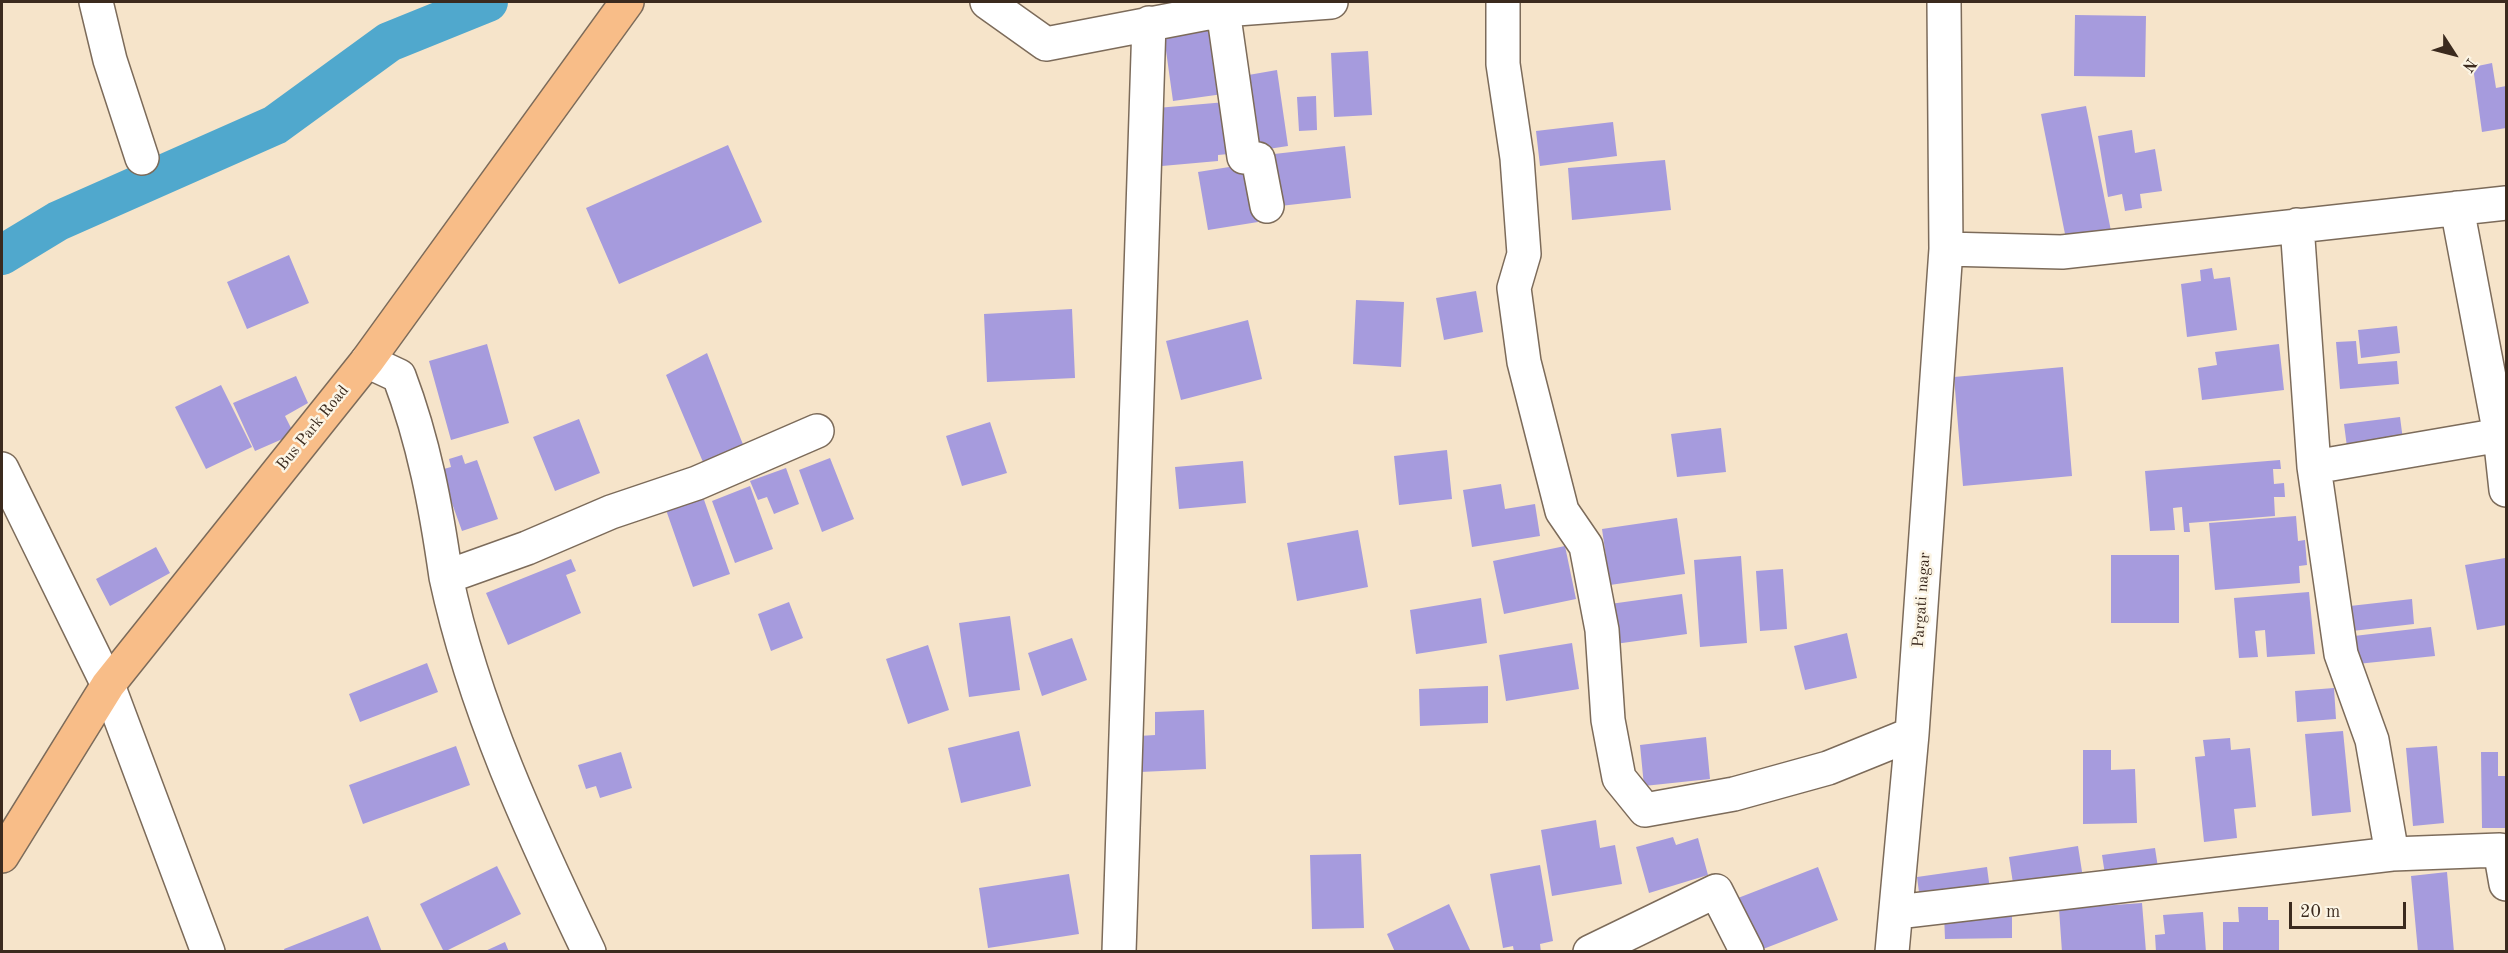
<!DOCTYPE html>
<html>
<head>
<meta charset="utf-8">
<style>
  body { margin:0 }
  #map { position:relative; width:2508px; height:953px; overflow:hidden; background:#f6e4ca; font-family:"Old Standard TT",serif }
  canvas { display:block }
  .frame { position:absolute; inset:0; border:3px solid #3b2a1e; pointer-events:none }
  .north { position:absolute; left:2424px; top:24px; width:60px; height:60px; -webkit-text-stroke:4px #fcf5e5; paint-order:stroke; rotate:126deg; font-size:16px; font-weight:700; line-height:24px; text-align:center; color:#3b2a1e }
  .north::after { content:''; display:block; margin:auto; width:21px; height:27px; background:#3b2a1e; clip-path:polygon(50% 0,100% 100%,50% 72%,0 100%) }
  .scale { position:absolute; left:2289px; top:902px; width:117px; height:27px; box-sizing:border-box; border:3px solid #3b2a1e; border-top:0; padding-left:8px; font-size:18px; line-height:21px; white-space:nowrap; color:#3b2a1e; -webkit-text-stroke:4px #fcf5e5; paint-order:stroke }
</style>
</head>
<body>
<div id="map">
<canvas width="2508" height="953"></canvas>
<div class="frame"></div>
<div class="north">N</div>
<div class="scale">20 m</div>
</div>
<script>
const ctx = document.querySelector('canvas').getContext('2d');
ctx.lineJoin = 'round';
function stroke(path, color, width, dash) {
  ctx.strokeStyle = color;
  ctx.lineWidth = width;
  ctx.lineCap = dash ? 'butt' : 'round';
  ctx.setLineDash(dash || []);
  ctx.stroke(path);
}
function fill(path, color) {
  ctx.fillStyle = color;
  ctx.fill(path, 'evenodd');
}
function drawText(font, color, halo, rows, align = 'center') {
  ctx.font = font + ' "Old Standard TT",serif';
  ctx.lineWidth = 5;
  ctx.setLineDash([]);
  ctx.textBaseline = 'middle';
  ctx.strokeStyle = halo;
  ctx.fillStyle = color;
  for (const [text, x, y, turn = 0] of rows) {
    ctx.save();
    ctx.translate(x, y);
    ctx.rotate((+turn || 0) * Math.PI / 180);
    ctx.textAlign = isNaN(turn) ? turn : align;
    if (halo) ctx.strokeText(text, 0, 0);
    ctx.fillText(text, 0, 0);
    ctx.restore();
  }
}
stroke(new Path2D(`
  M 2,255 L 58,221 L 275,125 L 389,42 L 488,2`), '#50a8cd', 40);
fill(new Path2D(`
  M 2075,15 L 2146,16 L 2145,77 L 2074,76 Z
  M 1221,21 L 1230,93 L 1173,101 L 1163,29 Z
  M 1368,51 L 1372,115 L 1334,117 L 1331,53 Z
  M 2492,63 L 2496,88 L 2506,86 L 2506,128 L 2482,132 L 2473,67 Z
  M 1277,70 L 1288,146 L 1248,152 L 1237,77 Z
  M 1316,96 L 1317,130 L 1299,131 L 1297,97 Z
  M 1226,102 L 1239,153 L 1218,155 L 1218,161 L 1162,166 L 1157,108 Z
  M 2086,106 L 2111,231 L 2066,239 L 2041,114 Z
  M 1613,122 L 1617,156 L 1540,166 L 1536,131 Z
  M 2132,130 L 2135,153 L 2155,149 L 2162,191 L 2140,194 L 2142,208 L 2125,211 L 2122,194 L 2108,197 L 2098,136 Z
  M 728,145 L 762,222 L 619,284 L 586,208 Z
  M 1345,146 L 1351,198 L 1280,206 L 1274,154 Z
  M 1665,160 L 1671,210 L 1572,220 L 1568,168 Z
  M 1248,164 L 1258,222 L 1208,230 L 1198,172 Z
  M 289,255 L 309,303 L 247,329 L 227,282 Z
  M 2212,268 L 2214,279 L 2230,277 L 2237,330 L 2187,337 L 2181,284 L 2201,281 L 2200,270 Z
  M 1476,291 L 1483,332 L 1444,340 L 1436,298 Z
  M 1356,300 L 1404,302 L 1401,367 L 1353,364 Z
  M 1072,309 L 1075,378 L 987,382 L 984,314 Z
  M 1248,320 L 1262,379 L 1181,400 L 1166,341 Z
  M 2397,326 L 2400,353 L 2361,358 L 2358,330 Z
  M 2356,341 L 2358,364 L 2397,361 L 2399,384 L 2340,389 L 2336,342 Z
  M 487,344 L 509,423 L 451,440 L 429,361 Z
  M 2279,344 L 2284,390 L 2202,400 L 2198,368 L 2217,365 L 2215,352 Z
  M 707,353 L 744,447 L 703,462 L 666,375 Z
  M 2063,367 L 2072,476 L 1963,486 L 1954,377 Z
  M 296,376 L 308,403 L 285,416 L 294,434 L 255,451 L 233,403 Z
  M 221,385 L 252,447 L 206,469 L 175,407 Z
  M 2400,417 L 2403,440 L 2347,447 L 2344,424 Z
  M 579,419 L 600,473 L 555,491 L 533,437 Z
  M 990,422 L 1007,473 L 962,486 L 946,436 Z
  M 1721,428 L 1726,472 L 1677,477 L 1671,434 Z
  M 1447,450 L 1452,499 L 1399,505 L 1394,456 Z
  M 462,455 L 465,464 L 477,460 L 498,519 L 462,531 L 440,470 L 451,467 L 449,459 Z
  M 830,458 L 854,519 L 822,532 L 799,470 Z
  M 2280,460 L 2281,469 L 2273,469 L 2274,484 L 2284,483 L 2285,497 L 2274,497 L 2275,516 L 2189,523 L 2190,532 L 2184,532 L 2182,507 L 2173,508 L 2175,530 L 2150,531 L 2145,471 Z
  M 1243,461 L 1246,503 L 1179,509 L 1175,467 Z
  M 786,468 L 799,504 L 774,514 L 767,497 L 758,500 L 750,481 Z
  M 1501,484 L 1505,509 L 1535,504 L 1540,536 L 1472,547 L 1463,490 Z
  M 750,486 L 773,549 L 735,563 L 712,501 Z
  M 702,494 L 730,574 L 693,587 L 665,507 Z
  M 2296,516 L 2298,541 L 2305,540 L 2307,565 L 2299,566 L 2300,583 L 2215,590 L 2209,523 Z
  M 1677,518 L 1685,574 L 1610,585 L 1602,529 Z
  M 1358,530 L 1368,587 L 1297,601 L 1287,543 Z
  M 1565,546 L 1576,599 L 1504,614 L 1493,561 Z
  M 156,547 L 170,573 L 110,606 L 96,579 Z
  M 2111,555 L 2179,555 L 2179,623 L 2111,623 Z
  M 1741,556 L 1747,643 L 1700,647 L 1694,560 Z
  M 2505,558 L 2506,625 L 2477,630 L 2465,565 Z
  M 571,559 L 576,571 L 566,575 L 581,613 L 508,645 L 486,593 Z
  M 1783,569 L 1787,629 L 1760,631 L 1756,571 Z
  M 2309,592 L 2315,654 L 2267,657 L 2265,630 L 2255,631 L 2258,657 L 2239,658 L 2234,598 Z
  M 1682,594 L 1687,634 L 1615,644 L 1610,604 Z
  M 1481,598 L 1487,643 L 1416,654 L 1410,610 Z
  M 2412,599 L 2414,624 L 2352,631 L 2350,606 Z
  M 789,602 L 803,638 L 771,651 L 758,614 Z
  M 1010,616 L 1020,690 L 969,697 L 959,623 Z
  M 2431,627 L 2435,656 L 2357,664 L 2354,636 Z
  M 1847,633 L 1857,678 L 1805,690 L 1794,646 Z
  M 1072,638 L 1087,680 L 1042,696 L 1028,653 Z
  M 1572,643 L 1579,689 L 1506,701 L 1499,655 Z
  M 928,645 L 949,710 L 908,724 L 886,659 Z
  M 427,663 L 438,692 L 360,722 L 349,694 Z
  M 1488,686 L 1488,723 L 1420,726 L 1419,689 Z
  M 2334,688 L 2336,719 L 2297,722 L 2295,691 Z
  M 1204,710 L 1206,769 L 1140,772 L 1139,736 L 1155,735 L 1155,712 Z
  M 1019,731 L 1031,786 L 961,803 L 948,748 Z
  M 2343,731 L 2351,812 L 2312,816 L 2305,734 Z
  M 1706,737 L 1710,779 L 1644,786 L 1640,745 Z
  M 2230,738 L 2231,750 L 2250,748 L 2256,807 L 2234,809 L 2237,838 L 2204,842 L 2195,757 L 2205,756 L 2203,740 Z
  M 456,746 L 470,785 L 363,824 L 349,785 Z
  M 2437,746 L 2444,823 L 2413,826 L 2406,748 Z
  M 2083,750 L 2111,750 L 2111,770 L 2135,769 L 2137,823 L 2083,824 Z
  M 621,752 L 632,788 L 600,798 L 596,786 L 586,789 L 578,765 Z
  M 2481,752 L 2498,752 L 2498,776 L 2506,776 L 2506,828 L 2482,828 Z
  M 1596,820 L 1600,848 L 1615,845 L 1622,884 L 1552,896 L 1541,830 Z
  M 1673,837 L 1676,845 L 1698,838 L 1708,875 L 1649,893 L 1636,847 Z
  M 2078,846 L 2083,878 L 2014,890 L 2009,857 Z
  M 2155,848 L 2159,874 L 2106,881 L 2102,855 Z
  M 1361,854 L 1364,928 L 1312,929 L 1310,855 Z
  M 1540,865 L 1553,941 L 1540,944 L 1541,952 L 1514,952 L 1513,946 L 1503,948 L 1490,874 Z
  M 497,866 L 521,914 L 444,952 L 420,904 Z
  M 1818,867 L 1838,920 L 1758,951 L 1738,898 Z
  M 1987,867 L 1990,890 L 1920,900 L 1917,877 Z
  M 2447,872 L 2454,952 L 2418,952 L 2411,876 Z
  M 1069,874 L 1079,934 L 988,948 L 979,888 Z
  M 2142,903 L 2146,952 L 2062,952 L 2059,909 Z
  M 1449,904 L 1471,952 L 1395,952 L 1387,934 Z
  M 2238,907 L 2268,907 L 2268,920 L 2279,920 L 2279,952 L 2223,952 L 2223,922 L 2239,922 Z
  M 2203,912 L 2206,952 L 2156,952 L 2155,935 L 2165,934 L 2163,915 Z
  M 2012,913 L 2012,938 L 1945,939 L 1944,914 Z
  M 368,916 L 382,952 L 285,952 L 284,949 Z
  M 505,942 L 509,952 L 483,952 Z`), '#a69bdd');
const minor = new Path2D(`
  M 96,2 L 110,60 L 142,158
  M 987,2 L 1046,44 L 1223,10 L 1331,2
  M 1503,2 L 1503,64 L 1517,158 L 1524,254 L 1514,288 L 1524,362 L 1562,511 L 1586,546 L 1602,630 L 1608,720 L 1619,778 L 1645,810 L 1734,794 L 1828,768 L 1912,734
  M 1223,10 L 1244,157 L 1258,159 L 1267,206
  M 2457,208 L 2500,435 L 2506,490
  M 2297,225 L 2314,467 L 2341,654 L 2372,740 L 2392,854
  M 1946,249 L 2062,252 L 2506,203
  M 367,361 L 399,376 C 424,442 436,507 446,577 L 527,548 L 611,512 L 697,483 L 817,431
  M 2314,467 L 2506,434
  M 2,469 L 108,685 L 208,952
  M 446,577 C 474,708 531,831 589,952
  M 1897,912 L 2392,854 L 2500,850 L 2506,884
  M 1119,952 L 1149,23
  M 1590,952 L 1716,891 L 1747,952
  M 1892,952 L 1912,734 L 1946,249 L 1944,2`);
const major = new Path2D(`
  M 2,856 L 108,685 L 367,361 L 627,2`);
stroke(minor, '#7c6b5a', 36);
stroke(major, '#7c6b5a', 36);
stroke(minor, '#fff', 33);
stroke(major, '#f8bd88', 33);
drawText('16px', '#3b2a1e', '#fcf5e5', [
  ["Bus Park Road",313,428,-51],
  ["Pargati nagar",1922,600,-86]
]);
</script>
</body>
</html>
